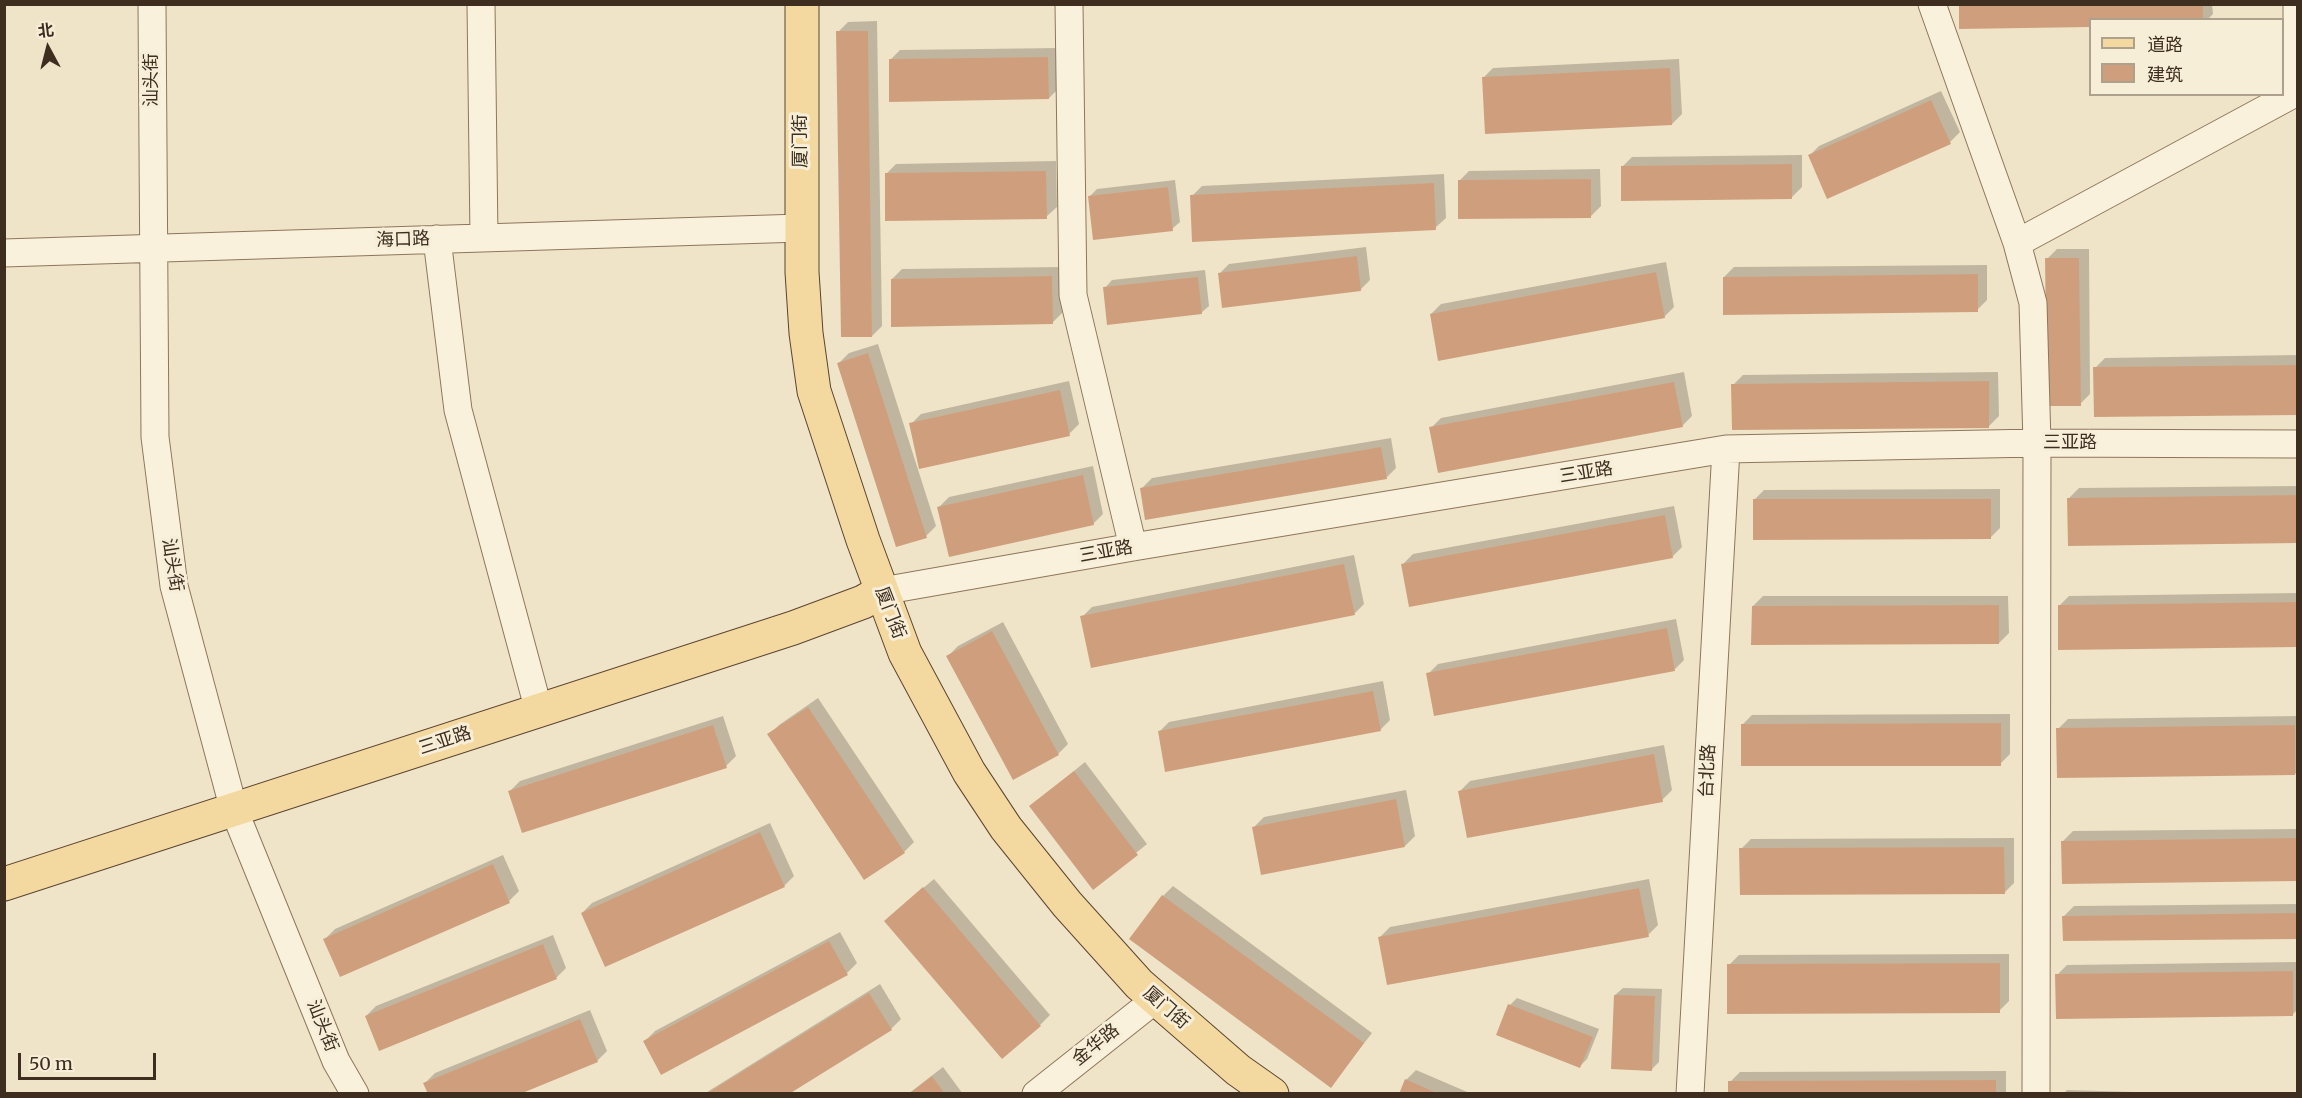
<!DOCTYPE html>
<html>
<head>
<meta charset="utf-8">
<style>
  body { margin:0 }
  #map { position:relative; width:2302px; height:1098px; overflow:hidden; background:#f0e4c8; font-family:Merriweather,"Noto Sans SC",serif }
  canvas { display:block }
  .frame { position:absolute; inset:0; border:6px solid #3d2e20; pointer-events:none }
  .legend { position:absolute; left:2089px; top:18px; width:195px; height:78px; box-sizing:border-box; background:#f7eed8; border:2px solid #ada18e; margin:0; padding:8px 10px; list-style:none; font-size:18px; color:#3d2e20 }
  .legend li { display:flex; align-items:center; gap:12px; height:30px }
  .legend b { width:30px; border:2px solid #ada18e }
  .north { position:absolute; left:18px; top:18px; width:60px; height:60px; -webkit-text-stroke:4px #f7eed8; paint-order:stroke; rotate:353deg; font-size:16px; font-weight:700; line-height:24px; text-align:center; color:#3d2e20 }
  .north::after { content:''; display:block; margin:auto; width:21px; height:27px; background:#3d2e20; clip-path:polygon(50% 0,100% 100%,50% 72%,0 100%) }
  .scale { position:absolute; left:18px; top:1053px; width:138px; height:27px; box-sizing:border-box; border:3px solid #3d2e20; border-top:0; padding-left:8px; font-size:18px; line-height:21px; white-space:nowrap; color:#3d2e20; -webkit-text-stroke:4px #f7eed8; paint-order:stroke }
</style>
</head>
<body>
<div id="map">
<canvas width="2302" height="1098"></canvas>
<div class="frame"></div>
<ul class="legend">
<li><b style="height:8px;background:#f3d9a0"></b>道路</li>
<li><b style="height:16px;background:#cf9f7d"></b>建筑</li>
</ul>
<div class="north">北</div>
<div class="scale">50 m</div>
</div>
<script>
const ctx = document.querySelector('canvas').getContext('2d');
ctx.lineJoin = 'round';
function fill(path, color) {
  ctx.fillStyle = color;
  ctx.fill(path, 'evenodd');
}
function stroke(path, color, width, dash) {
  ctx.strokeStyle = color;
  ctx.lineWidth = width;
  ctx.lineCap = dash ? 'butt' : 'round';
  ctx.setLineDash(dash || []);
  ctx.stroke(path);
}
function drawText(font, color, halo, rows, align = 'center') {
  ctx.font = font + ' Merriweather,"Noto Sans SC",serif';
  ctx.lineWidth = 6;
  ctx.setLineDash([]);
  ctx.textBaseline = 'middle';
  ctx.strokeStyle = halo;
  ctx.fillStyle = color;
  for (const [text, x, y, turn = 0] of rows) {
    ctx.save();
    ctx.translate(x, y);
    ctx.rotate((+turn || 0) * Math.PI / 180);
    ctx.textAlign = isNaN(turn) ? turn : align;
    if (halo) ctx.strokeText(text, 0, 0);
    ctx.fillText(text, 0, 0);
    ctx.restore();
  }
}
fill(new Path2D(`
  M 1960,4 L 2212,4 L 2213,14 L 2207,20 L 2090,20 L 2090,26 L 1961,27 Z
  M 877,21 L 882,326 L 872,336 L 838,32 L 848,22 Z
  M 1058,48 L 1059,88 L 1049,98 L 890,60 L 900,50 Z
  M 1679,59 L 1682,114 L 1672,124 L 1483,78 L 1493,68 Z
  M 1941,91 L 1960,132 L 1950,142 L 1809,156 L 1819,146 Z
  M 1802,155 L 1802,187 L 1792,197 L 1622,167 L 1632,157 Z
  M 1056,161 L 1057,207 L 1046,217 L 886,174 L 896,164 Z
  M 1600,169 L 1601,206 L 1591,216 L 1459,181 L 1469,171 Z
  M 1444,174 L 1446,218 L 1435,228 L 1192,196 L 1202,186 Z
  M 1175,180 L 1180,222 L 1172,229 L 1090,196 L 1097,189 Z
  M 1366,247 L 1370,280 L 1360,290 L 1219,274 L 1229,264 Z
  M 2057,249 L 2089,249 L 2090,394 L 2080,404 L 2047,259 Z
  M 1666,262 L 1674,307 L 1664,317 L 1431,314 L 1441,304 Z
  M 1987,265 L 1987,300 L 1977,310 L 1724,277 L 1734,267 Z
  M 1062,267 L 1062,313 L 1052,323 L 892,279 L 902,269 Z
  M 1205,270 L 1209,306 L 1201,313 L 1105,288 L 1112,280 Z
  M 878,344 L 936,526 L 926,536 L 839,363 L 849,353 Z
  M 2298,355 L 2298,413 L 2095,368 L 2105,358 Z
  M 1684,372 L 1692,416 L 1682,426 L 1431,428 L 1441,418 Z
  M 1998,372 L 1999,416 L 1989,426 L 1733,385 L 1743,375 Z
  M 1069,381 L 1079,424 L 1069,434 L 911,424 L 921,414 Z
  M 1391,438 L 1396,468 L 1386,478 L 1142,488 L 1152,478 Z
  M 1093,466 L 1103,514 L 1093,524 L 939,507 L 949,497 Z
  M 2298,486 L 2298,542 L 2069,498 L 2079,488 Z
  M 2000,489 L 2000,528 L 1990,538 L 1754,500 L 1764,490 Z
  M 1674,506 L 1682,547 L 1672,557 L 1403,564 L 1413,554 Z
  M 1354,555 L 1364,604 L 1354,614 L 1082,617 L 1092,607 Z
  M 2298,593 L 2298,645 L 2059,606 L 2069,596 Z
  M 1763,596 L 2008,596 L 2009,633 L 1999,643 L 1753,606 Z
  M 1676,619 L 1684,660 L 1674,670 L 1428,674 L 1438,664 Z
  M 1003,622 L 1068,744 L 1058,754 L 948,656 L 958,646 Z
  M 1383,681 L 1390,720 L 1380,730 L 1159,732 L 1169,722 Z
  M 818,698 L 914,842 L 904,852 L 769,735 L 779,725 Z
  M 2010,714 L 2010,754 L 2000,764 L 1742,725 L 1752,715 Z
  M 723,716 L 736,756 L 726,766 L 510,791 L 520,781 Z
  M 2298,716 L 2298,771 L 2295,774 L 2058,729 L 2068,719 Z
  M 1664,745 L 1672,790 L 1662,800 L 1460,791 L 1470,781 Z
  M 1085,762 L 1147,844 L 1093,888 L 1031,806 Z
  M 1406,790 L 1415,836 L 1405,846 L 1254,827 L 1264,817 Z
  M 770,823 L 794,876 L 784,886 L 582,913 L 592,903 Z
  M 2298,829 L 2298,879 L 2063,841 L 2073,831 Z
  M 2014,838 L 2014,883 L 2004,893 L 1741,849 L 1751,839 Z
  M 503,855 L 519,891 L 509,901 L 341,975 L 325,939 L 335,929 Z
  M 934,879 L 1050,1015 L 1040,1025 L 896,911 Z
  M 1649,879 L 1658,925 L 1648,935 L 1380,937 L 1390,927 Z
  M 1173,886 L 1372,1033 L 1331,1086 L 1163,896 Z
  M 2298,904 L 2295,937 L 2064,916 L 2074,906 Z
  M 840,932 L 857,963 L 847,973 L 645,1041 L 655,1031 Z
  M 553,935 L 566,968 L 556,978 L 366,1016 L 376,1006 Z
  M 2009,954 L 2009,1001 L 1999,1011 L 1729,965 L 1739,955 Z
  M 2298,962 L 2298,1009 L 2293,1014 L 2057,975 L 2067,965 Z
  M 880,984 L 901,1019 L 891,1029 L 786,1094 L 704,1094 Z
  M 1623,988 L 1662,989 L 1659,1062 L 1652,1069 L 1615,995 Z
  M 1517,998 L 1599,1029 L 1587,1059 L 1580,1066 L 1510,1005 Z
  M 590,1010 L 607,1051 L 597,1061 L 425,1083 L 435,1073 Z
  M 943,1067 L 963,1094 L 908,1094 Z
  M 1416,1070 L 1472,1094 L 1400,1094 L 1406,1080 Z
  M 2006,1071 L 2006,1094 L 1730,1094 L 1730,1082 L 1740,1072 Z
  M 2067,1090 L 2200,1094 L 2063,1094 Z`), '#0003');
fill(new Path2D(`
  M 1959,4 L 2203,4 L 2203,20 L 2090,20 L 2090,27 L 1959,29 Z
  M 836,31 L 868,31 L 872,337 L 841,337 Z
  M 1048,57 L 1049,99 L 889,102 L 889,59 Z
  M 1670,68 L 1672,125 L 1485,134 L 1482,77 Z
  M 1931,100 L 1951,144 L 1827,199 L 1808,155 Z
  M 1792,164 L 1792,199 L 1621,201 L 1621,166 Z
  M 1046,171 L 1047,219 L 885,221 L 885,173 Z
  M 1591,179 L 1591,218 L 1458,219 L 1458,180 Z
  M 1434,183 L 1436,230 L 1192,242 L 1190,195 Z
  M 1168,187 L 1173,231 L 1093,240 L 1088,196 Z
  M 1357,256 L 1361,291 L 1222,308 L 1218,273 Z
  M 2045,258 L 2079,258 L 2081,406 L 2047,406 Z
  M 1656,272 L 1665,318 L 1438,361 L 1430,314 Z
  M 1978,274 L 1978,312 L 1723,315 L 1723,277 Z
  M 1052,276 L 1053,324 L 891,327 L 891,279 Z
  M 1198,277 L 1202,314 L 1107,325 L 1103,287 Z
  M 868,353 L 927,538 L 896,547 L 837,363 Z
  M 2298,365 L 2298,415 L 2094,417 L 2093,367 Z
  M 1989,381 L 1989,428 L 1732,430 L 1731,384 Z
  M 1674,382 L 1683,427 L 1438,473 L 1429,427 Z
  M 1060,390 L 1070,436 L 919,469 L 909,423 Z
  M 1381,447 L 1387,479 L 1145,520 L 1140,488 Z
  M 1083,475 L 1094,525 L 949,557 L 937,507 Z
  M 2298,495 L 2298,543 L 2068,546 L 2067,498 Z
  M 1753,499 L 1991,499 L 1991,539 L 1753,540 Z
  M 1665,515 L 1673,558 L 1409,607 L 1401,564 Z
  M 1344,564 L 1355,615 L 1091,668 L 1080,616 Z
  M 2298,602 L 2298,647 L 2058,650 L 2058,605 Z
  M 1999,605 L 1999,644 L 1751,645 L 1752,606 Z
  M 1667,628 L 1675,671 L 1434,716 L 1426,673 Z
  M 992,631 L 1059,755 L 1013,780 L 946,656 Z
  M 1373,691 L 1381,731 L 1165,772 L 1158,731 Z
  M 808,707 L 905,853 L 864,880 L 767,734 Z
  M 2001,723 L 2001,766 L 1741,766 L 1741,724 Z
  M 713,725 L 727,768 L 522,833 L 508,791 Z
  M 2295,725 L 2295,775 L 2057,778 L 2056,728 Z
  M 1654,754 L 1663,802 L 1467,838 L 1458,791 Z
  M 1074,771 L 1138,855 L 1093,890 L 1029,806 Z
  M 1396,799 L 1405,847 L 1261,875 L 1252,827 Z
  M 760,832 L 785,887 L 605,967 L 581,913 Z
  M 2298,838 L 2298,881 L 2062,884 L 2061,841 Z
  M 2004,847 L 2005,894 L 1740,895 L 1739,848 Z
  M 493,864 L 510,903 L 340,977 L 323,939 Z
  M 923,887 L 1041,1026 L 1002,1059 L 884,921 Z
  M 1639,888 L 1649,937 L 1387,985 L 1378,937 Z
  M 1162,895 L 1364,1043 L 1331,1088 L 1129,939 Z
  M 2296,913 L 2296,939 L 2063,941 L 2062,916 Z
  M 829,941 L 848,975 L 661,1075 L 643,1041 Z
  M 543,944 L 557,979 L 379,1051 L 365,1016 Z
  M 2000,963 L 2000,1013 L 1727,1014 L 1727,964 Z
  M 2293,971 L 2293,1016 L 2056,1019 L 2055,974 Z
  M 869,993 L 892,1030 L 789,1094 L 706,1094 Z
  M 1614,995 L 1655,996 L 1652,1071 L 1611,1069 Z
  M 1508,1004 L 1593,1037 L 1580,1068 L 1496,1035 Z
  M 580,1019 L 598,1062 L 520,1094 L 428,1094 L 423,1083 Z
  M 932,1076 L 945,1094 L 909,1094 Z
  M 1405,1079 L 1439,1094 L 1399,1094 Z
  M 1996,1080 L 1996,1094 L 1728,1094 L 1728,1081 Z`), '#cf9f7d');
const minor = new Path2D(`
  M 152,4 L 155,437 L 174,586 L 234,810 L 336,1061 L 355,1094
  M 481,4 L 484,238
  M 1069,4 L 1073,295 L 1133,547
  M 1932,4 L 2017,243 L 2033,303 L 2037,443 L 2036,1094
  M 437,239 L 458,410 L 539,711
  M 2017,243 L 2297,92 L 2297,4
  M 4,253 L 801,228
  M 882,591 L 1133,547 L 1726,449 L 2037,443 L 2298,444
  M 1036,1094 L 1156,999
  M 1690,1094 L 1726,449`);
const major = new Path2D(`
  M 802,4 L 802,272 L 806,333 L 814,391 L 863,540 L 905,653 L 969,772 L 1006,828 L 1067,904 L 1139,984 L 1238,1070 L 1272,1094
  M 4,884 L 793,628 L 863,602 L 882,591`);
stroke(minor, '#8d765c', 29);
stroke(major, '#5b4430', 35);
stroke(minor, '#faf1dc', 27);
stroke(major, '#f3d9a0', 33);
drawText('18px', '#3d2e20', '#f7eed8', [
  ["汕头街",152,80,-90],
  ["厦门街",801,141,-90],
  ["海口路",403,240,-2],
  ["三亚路",2070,443],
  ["三亚路",1586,473,-9],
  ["三亚路",1106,552,-10],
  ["汕头街",172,565,81],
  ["厦门街",890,613,69],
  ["三亚路",445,741,-18],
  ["台北路",1708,771,-87],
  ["厦门街",1166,1008,41],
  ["汕头街",322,1026,68],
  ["金华路",1096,1045,-39]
]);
</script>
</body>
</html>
